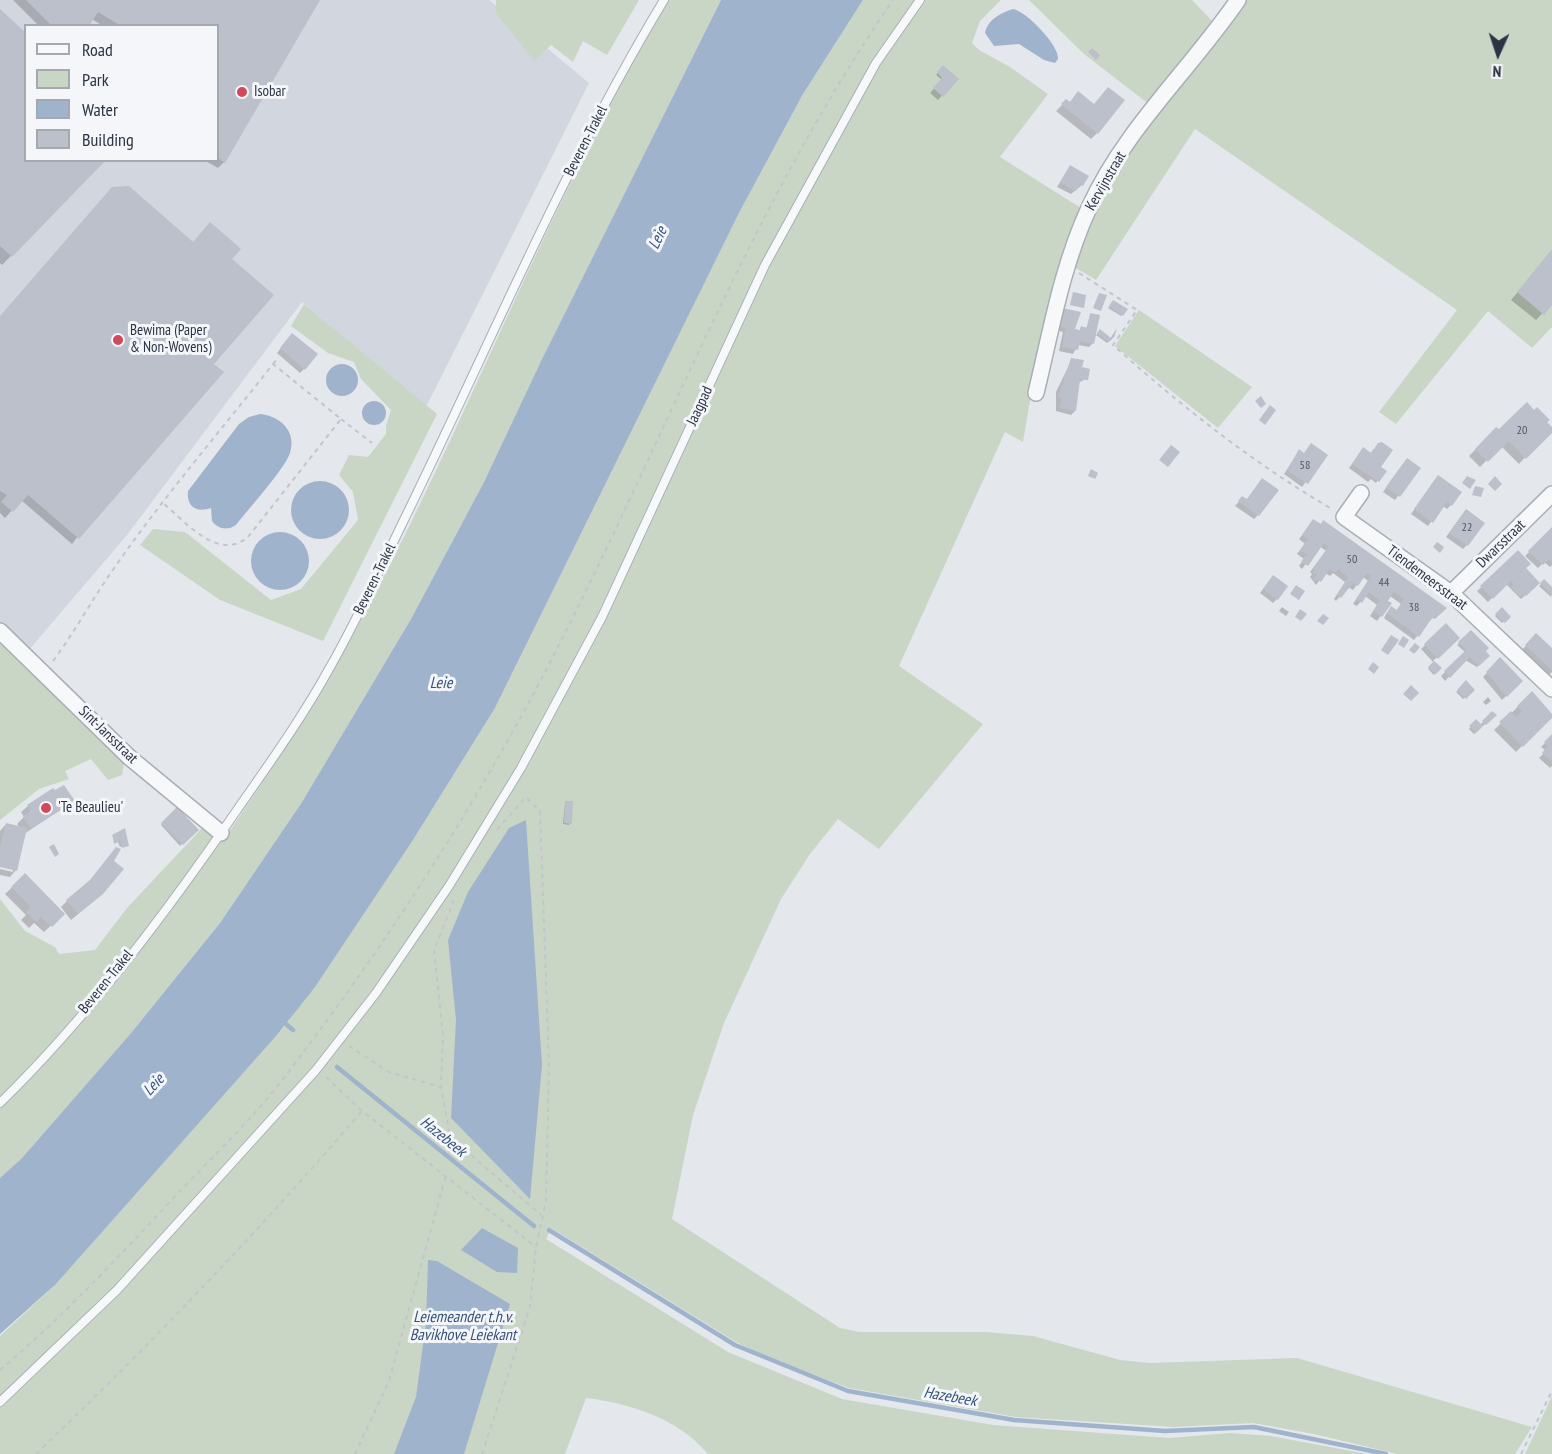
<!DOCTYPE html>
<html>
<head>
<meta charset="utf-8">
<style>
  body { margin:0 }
  #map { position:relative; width:1552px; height:1454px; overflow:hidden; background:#e4e7ec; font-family:"PT Sans Narrow",sans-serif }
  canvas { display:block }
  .legend { position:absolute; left:24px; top:24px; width:195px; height:138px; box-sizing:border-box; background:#f4f6f9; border:2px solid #a4a8b1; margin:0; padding:8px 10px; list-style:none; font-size:18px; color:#2b3445 }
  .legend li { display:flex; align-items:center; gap:12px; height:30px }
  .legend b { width:30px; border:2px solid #a4a8b1 }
  .north { position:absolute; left:1468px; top:24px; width:60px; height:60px; -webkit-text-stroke:4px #f4f6f9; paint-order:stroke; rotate:183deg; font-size:16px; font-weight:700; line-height:24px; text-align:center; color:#2b3445 }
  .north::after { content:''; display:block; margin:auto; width:21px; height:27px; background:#2b3445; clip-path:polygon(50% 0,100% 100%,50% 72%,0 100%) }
</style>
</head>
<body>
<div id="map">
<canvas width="1552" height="1454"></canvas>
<ul class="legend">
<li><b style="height:8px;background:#f7f8fa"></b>Road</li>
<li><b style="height:16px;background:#c9d6c5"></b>Park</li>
<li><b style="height:16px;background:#9fb4cc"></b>Water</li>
<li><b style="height:16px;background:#bbc0ca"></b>Building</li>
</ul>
<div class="north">N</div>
</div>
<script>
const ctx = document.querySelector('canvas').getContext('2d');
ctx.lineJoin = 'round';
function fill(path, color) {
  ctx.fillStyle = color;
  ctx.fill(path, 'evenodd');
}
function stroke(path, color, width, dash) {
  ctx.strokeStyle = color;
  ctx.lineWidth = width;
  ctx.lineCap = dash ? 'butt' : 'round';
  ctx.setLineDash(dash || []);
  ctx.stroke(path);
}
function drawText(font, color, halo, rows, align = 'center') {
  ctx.font = font + ' "PT Sans Narrow",sans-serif';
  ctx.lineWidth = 6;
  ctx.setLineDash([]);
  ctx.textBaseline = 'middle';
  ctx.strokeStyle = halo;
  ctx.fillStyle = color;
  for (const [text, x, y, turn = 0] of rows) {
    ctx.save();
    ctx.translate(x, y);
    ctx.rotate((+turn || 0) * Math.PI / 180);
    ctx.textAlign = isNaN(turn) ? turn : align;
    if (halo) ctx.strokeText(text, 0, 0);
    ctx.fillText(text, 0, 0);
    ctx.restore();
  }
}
fill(new Path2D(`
  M 0,0 L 489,0 L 589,83 L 426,407 L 302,302 L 127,535 L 28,651 L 0,625 ZM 26,26 L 218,26 L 218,160 L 26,160 Z`), '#d2d6de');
fill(new Path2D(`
  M 496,0 L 639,0 L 607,55 L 583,41 L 573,62 L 551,45 L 534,61 L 496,13 Z
  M 669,0 L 721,0 L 541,361 L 484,482 L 411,619 L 302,802 L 220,923 L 131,1033 L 22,1158 L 0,1178 L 0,899 L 25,931 L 55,947 L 59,954 L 95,950 L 127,908 L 204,826 L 227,835 C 270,772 313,709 349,642 C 465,433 545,205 669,0 Z
  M 863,0 L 1001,0 L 980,21 L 972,43 L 979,50 L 1010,67 L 1048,94 L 1000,157 L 1084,210 L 1035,371 L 1023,442 L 1005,432 L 899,666 L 983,724 L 879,849 L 838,819 L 810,854 L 781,899 L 724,1023 L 693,1115 L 672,1219 L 840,1328 L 859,1332 L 986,1332 L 1033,1336 L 1120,1360 L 1150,1363 L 1297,1358 L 1532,1427 L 1515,1454 L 1397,1454 L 1314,1434 L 1253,1423 L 1174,1427 L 1016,1417 L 849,1388 L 771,1359 L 736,1342 L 551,1228 L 546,1239 L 728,1352 L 842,1399 L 993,1425 L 1169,1438 L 1230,1433 L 1271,1436 L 1367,1454 L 708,1454 C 679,1419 630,1403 586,1398 L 565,1454 L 0,1454 L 0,1336 L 56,1284 L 285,1026 L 413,840 L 495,708 L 739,213 L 803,94 Z
  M 1029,0 L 1192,0 L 1216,25 L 1150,105 L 1084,54 Z
  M 1244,0 L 1552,0 L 1552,327 L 1532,348 L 1488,311 L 1396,424 L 1379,412 L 1457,310 L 1195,129 L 1096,280 L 1071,265 L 1093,209 L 1151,114 Z
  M 304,304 L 437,414 L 323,641 L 220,600 L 140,545 L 153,529 L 185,532 L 271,600 L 301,589 L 358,520 L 353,492 L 339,475 L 349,455 L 368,457 L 386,434 L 386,426 L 391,410 L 361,379 L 354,362 L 328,353 L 291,326 Z
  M 1139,310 L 1252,387 L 1218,428 L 1115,346 Z
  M 0,641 L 125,759 L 122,775 L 108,780 L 91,759 L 65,771 L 69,779 L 39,789 L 0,820 Z
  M 1552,1396 L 1552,1454 L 1525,1454 Z`), '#c9d6c5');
fill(new Path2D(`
  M 721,0 L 863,0 L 803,94 L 739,213 L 495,708 L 413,840 L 315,987 L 277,1035 L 56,1284 L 0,1334 L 0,1178 L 22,1158 L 131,1033 L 220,923 L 302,802 L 411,619 L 484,482 L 541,361 Z
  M 1013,9 C 1026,11 1060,46 1058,59 L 1055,63 L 1044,60 L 1019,44 L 994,46 L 985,33 C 988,19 1001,13 1013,9 Z
  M326 380a16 16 0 1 1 32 0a16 16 0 1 1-32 0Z
  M362 413a12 12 0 1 1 24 0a12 12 0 1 1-24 0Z
  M 260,414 C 280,416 297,431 290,453 C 284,470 249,508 236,525 C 227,531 218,529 212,521 L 211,508 C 197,513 186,507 188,491 L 239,424 L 249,417 Z
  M291 510a29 29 0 1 1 58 0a29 29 0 1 1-58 0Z
  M251 561a29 29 0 1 1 58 0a29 29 0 1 1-58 0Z
  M 526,820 L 542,1065 L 530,1199 L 451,1118 L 456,1020 L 448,940 L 468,892 L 509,828 Z
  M 482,1228 L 518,1248 L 517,1273 L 497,1272 L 461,1250 Z
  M 428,1260 L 437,1261 L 510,1304 L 464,1454 L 394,1454 L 416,1397 L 426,1323 Z`), '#9fb4cc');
fill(new Path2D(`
  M 13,0 L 319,0 L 224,162 L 218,168 L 204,160 L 218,160 L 218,26 L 103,26 L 92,19 L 88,26 L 39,26 Z
  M 0,11 L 26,160 L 102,163 L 2,265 L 0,263 Z
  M 943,67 L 957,79 L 938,100 L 930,93 L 942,80 L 936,75 Z
  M 1066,101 L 1097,133 L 1091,139 L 1056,111 Z
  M 1070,167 L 1087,176 L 1082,185 L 1071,194 L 1057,187 Z
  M 192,243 L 230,259 L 212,364 L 72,544 L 21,500 L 5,518 L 0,513 L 0,317 Z
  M 1552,253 L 1552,303 L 1536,320 L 1511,300 Z
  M 1112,303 L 1122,315 L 1121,316 L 1108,308 Z
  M 1059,314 L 1073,330 L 1079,332 L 1081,328 L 1086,329 L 1091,314 L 1093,343 L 1089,347 L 1078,345 L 1073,354 L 1059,351 L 1063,332 L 1055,330 Z
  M 1117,328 L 1114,337 L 1107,343 L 1096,335 L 1100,331 L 1110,339 Z
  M 288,339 L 304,369 L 300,373 L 277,353 Z
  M 1072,359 L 1086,379 L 1078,383 L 1075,411 L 1071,415 L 1056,411 L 1056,392 Z
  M 1552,428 L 1519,464 L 1501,446 L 1480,467 L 1469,456 L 1496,429 Z
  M 1374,449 L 1375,474 L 1384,471 L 1376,483 L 1371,479 L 1368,482 L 1349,468 L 1360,453 L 1370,454 Z
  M 1299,451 L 1303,454 L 1326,455 L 1302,487 L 1284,474 Z
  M 1403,464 L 1419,468 L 1395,500 L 1383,492 Z
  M 1434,481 L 1451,505 L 1447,509 L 1443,506 L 1428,526 L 1411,514 Z
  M 1242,498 L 1258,515 L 1254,519 L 1235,506 Z
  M 1462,515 L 1467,545 L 1463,549 L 1446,537 Z
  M 1310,525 L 1445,608 L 1428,622 L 1414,640 L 1384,618 L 1387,612 L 1396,611 L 1401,604 L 1390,596 L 1386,601 L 1389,604 L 1377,621 L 1370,616 L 1377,605 L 1365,596 L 1357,606 L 1353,604 L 1368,581 L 1363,577 L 1353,590 L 1348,587 L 1336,601 L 1334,599 L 1345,582 L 1333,573 L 1330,576 L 1325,573 L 1316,585 L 1310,577 L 1312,574 L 1310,572 L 1326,551 L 1319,546 L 1302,569 L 1299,566 L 1304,559 L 1297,554 L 1305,544 L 1299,539 Z
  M 1552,529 L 1552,565 L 1550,567 L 1544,562 L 1538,568 L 1525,556 Z
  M 1518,552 L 1524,569 L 1538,583 L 1521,599 L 1506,584 L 1488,602 L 1477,591 Z
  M 1269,581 L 1277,599 L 1273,603 L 1260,593 Z
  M 1544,581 L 1552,590 L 1551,597 L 1539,586 Z
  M 1282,607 L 1289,612 L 1286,616 L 1279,611 Z
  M 1502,609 L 1509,617 L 1502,623 L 1495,616 Z
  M 1446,625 L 1458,637 L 1433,661 L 1440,668 L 1434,675 L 1428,669 L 1434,663 L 1421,649 Z
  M 1471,632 L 1488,656 L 1477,667 L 1465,660 L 1445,681 L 1441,676 L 1465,652 L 1457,645 Z
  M 1536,635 L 1552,650 L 1552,672 L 1549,675 L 1522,650 Z
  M 1500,660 L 1521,681 L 1502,700 L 1483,677 Z
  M 1466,682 L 1473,690 L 1463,699 L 1456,692 Z
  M 1532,693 L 1552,716 L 1516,752 L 1494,730 Z
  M 1488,697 L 1491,701 L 1486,705 L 1483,702 Z
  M 1492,713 L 1495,715 L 1474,734 L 1469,729 L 1476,721 L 1480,725 Z
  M 1552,736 L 1552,766 L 1550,768 L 1539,758 L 1546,751 L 1541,747 Z
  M 73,801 L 24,834 L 16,870 L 10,877 L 0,875 L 0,869 L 13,872 L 13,868 L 0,865 L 0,831 L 6,824 L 20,828 L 17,824 L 24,817 L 21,812 L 28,806 Z
  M 565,803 L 570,823 L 569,825 L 563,824 Z
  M 177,809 L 197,830 L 180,846 L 161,825 Z
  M 113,836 L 127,844 L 120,847 L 118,842 L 114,844 Z
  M 25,875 L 63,914 L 44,932 L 34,923 L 29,928 L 21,920 L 26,915 L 5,894 Z
  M 67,901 L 94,901 L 71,920 L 61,907 Z`), '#0003');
stroke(new Path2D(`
  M 281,1020 L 293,1030
  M 337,1067 L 534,1226
  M 549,1230 L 735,1345 L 848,1391 L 1014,1420 L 1165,1431 L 1254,1427 L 1386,1454`), '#9fb4cc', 4.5);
fill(new Path2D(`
  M 26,0 L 320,0 L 225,163 L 218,158 L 218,26 L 121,26 L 98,12 L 89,26 L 52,26 Z
  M 0,9 L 26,33 L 26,160 L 104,162 L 12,257 L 0,246 Z
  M 1092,48 L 1100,55 L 1096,60 L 1088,52 Z
  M 943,65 L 959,79 L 943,97 L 933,88 L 942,78 L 937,72 Z
  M 1108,87 L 1125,100 L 1098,134 L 1061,104 L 1066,99 L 1070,102 L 1078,91 L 1094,104 Z
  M 1070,165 L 1089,176 L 1083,186 L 1080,184 L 1076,191 L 1060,182 Z
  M 129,186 L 193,242 L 210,222 L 241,249 L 232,259 L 274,295 L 214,364 L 224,372 L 79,539 L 28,495 L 13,512 L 1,502 L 7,495 L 0,491 L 0,316 L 112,187 Z
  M 1552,249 L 1552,305 L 1544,315 L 1517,292 Z
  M 1073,292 L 1086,295 L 1084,308 L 1070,305 Z
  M 1099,293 L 1107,295 L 1101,311 L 1093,308 Z
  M 1113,300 L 1128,309 L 1123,316 L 1109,306 Z
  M 1062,308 L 1081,312 L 1075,329 L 1080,330 L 1081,326 L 1087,328 L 1090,313 L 1100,315 L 1094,344 L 1080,341 L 1078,350 L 1062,347 L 1066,328 L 1058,326 Z
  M 1100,329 L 1112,339 L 1109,342 L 1097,333 Z
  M 292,333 L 318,354 L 305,370 L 280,348 Z
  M 1071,358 L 1084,360 L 1082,367 L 1090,369 L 1088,380 L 1080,380 L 1076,411 L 1060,408 L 1062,398 L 1058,397 Z
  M 1261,396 L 1266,404 L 1261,408 L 1255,401 Z
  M 1527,402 L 1534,410 L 1537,407 L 1550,420 L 1547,422 L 1552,427 L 1552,433 L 1526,459 L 1509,441 L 1488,462 L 1475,449 L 1496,427 L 1499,429 Z
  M 1270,405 L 1276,410 L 1265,425 L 1259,420 Z
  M 1382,442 L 1393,450 L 1381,467 L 1387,471 L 1379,482 L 1352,464 L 1363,447 L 1371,453 L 1378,443 Z
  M 1311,443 L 1328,455 L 1308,484 L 1287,470 L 1299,449 L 1304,453 Z
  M 1171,445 L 1180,452 L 1168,467 L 1159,460 Z
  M 1407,458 L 1421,468 L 1400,497 L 1386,487 Z
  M 1091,469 L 1098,473 L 1095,479 L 1088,476 Z
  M 1438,475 L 1462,492 L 1452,506 L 1447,502 L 1433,523 L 1414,509 Z
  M 1467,476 L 1476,480 L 1470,489 L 1462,483 Z
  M 1495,476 L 1502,484 L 1495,491 L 1488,484 Z
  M 1262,478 L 1279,490 L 1259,516 L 1238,501 L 1242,496 L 1247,499 Z
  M 1475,486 L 1484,488 L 1481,497 L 1472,495 Z
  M 1466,509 L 1485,523 L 1468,546 L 1449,533 Z
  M 1313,519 L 1321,524 L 1323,520 L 1447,608 L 1435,619 L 1432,618 L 1419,637 L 1387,613 L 1391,606 L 1397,610 L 1404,599 L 1394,592 L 1388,601 L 1392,603 L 1382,617 L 1373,611 L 1380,600 L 1369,592 L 1362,603 L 1356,599 L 1371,576 L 1367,573 L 1358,586 L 1353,583 L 1341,598 L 1337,595 L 1348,577 L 1338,569 L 1335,573 L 1330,569 L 1321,582 L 1317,579 L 1315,582 L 1313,580 L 1317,575 L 1313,572 L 1315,569 L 1313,568 L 1329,546 L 1324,543 L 1308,566 L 1301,562 L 1307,554 L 1300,550 L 1308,539 L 1302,535 Z
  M 1552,527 L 1552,562 L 1549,559 L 1543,565 L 1528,551 Z
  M 1437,542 L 1444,547 L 1440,553 L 1433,547 Z
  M 1518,550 L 1531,564 L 1526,568 L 1540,583 L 1526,596 L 1524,594 L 1520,597 L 1511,587 L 1514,584 L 1511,581 L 1493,599 L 1480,586 Z
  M 1273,575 L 1288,586 L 1278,600 L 1263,589 Z
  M 1544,579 L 1552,587 L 1552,596 L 1540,583 Z
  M 1296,585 L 1305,591 L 1299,600 L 1290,594 Z
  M 1502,607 L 1511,617 L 1505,623 L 1495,614 Z
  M 1300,609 L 1307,614 L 1301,621 L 1295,617 Z
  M 1323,614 L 1329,618 L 1323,625 L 1317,621 Z
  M 1446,623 L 1460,638 L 1438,659 L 1424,644 Z
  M 1471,630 L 1489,648 L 1486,651 L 1490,656 L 1479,666 L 1470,657 L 1450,678 L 1444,671 L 1466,650 L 1458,642 Z
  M 1536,633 L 1552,648 L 1552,670 L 1525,645 Z
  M 1391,635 L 1399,640 L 1388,655 L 1381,650 Z
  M 1403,636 L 1409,640 L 1404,648 L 1398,644 Z
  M 1415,643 L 1420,647 L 1414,654 L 1409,650 Z
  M 1500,657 L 1523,681 L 1507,697 L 1486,672 Z
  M 1434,661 L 1442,668 L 1436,674 L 1428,667 Z
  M 1373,662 L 1379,667 L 1374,674 L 1368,669 Z
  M 1466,680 L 1475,690 L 1466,699 L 1457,690 Z
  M 1411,685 L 1419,693 L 1411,701 L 1403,694 Z
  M 1532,691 L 1552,714 L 1552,718 L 1523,747 L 1499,722 L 1511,711 L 1516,717 L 1522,711 L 1517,706 Z
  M 1492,711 L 1497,715 L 1486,725 L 1482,721 Z
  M 1476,719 L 1483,726 L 1476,733 L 1469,726 Z
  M 1552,734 L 1552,761 L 1542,753 L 1548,746 L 1544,742 Z
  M 64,785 L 75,801 L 31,829 L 23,816 L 31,811 L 27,805 L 53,788 L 55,790 Z
  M 565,801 L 573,801 L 572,824 L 564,823 Z
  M 177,807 L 199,830 L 183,845 L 161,823 Z
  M 6,823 L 27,828 L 17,871 L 0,867 L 0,849 Z
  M 125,828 L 129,846 L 122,848 L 120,841 L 115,843 L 112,835 Z
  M 54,844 L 59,854 L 55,857 L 49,847 Z
  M 116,847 L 121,849 L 114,861 L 124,869 L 103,894 L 78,914 L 66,900 L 90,880 Z
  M 25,873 L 65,914 L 52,927 L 41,917 L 36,922 L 26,912 L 31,907 L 11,887 Z`), '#bbc0ca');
const service = new Path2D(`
  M 0,1103 C 89,1016 166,913 237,810 C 269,764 302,718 329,669 C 356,622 379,572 402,524 C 488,349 563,167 664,0
  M 0,1402 L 117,1290 L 316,1070 L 376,993 L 449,886 L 521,768 L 602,617 L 765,265 L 876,63 L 920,0`);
const minor = new Path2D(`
  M 1036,393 C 1051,331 1062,266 1089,208 C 1124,130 1190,70 1238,0
  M 1361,493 L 1344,517 L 1451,593 L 1552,689
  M 1451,593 L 1552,494
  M 0,631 L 129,757 L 221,833`);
stroke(service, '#a9aeb7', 10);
stroke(minor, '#a9aeb7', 18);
stroke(new Path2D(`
  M 1079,273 L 1137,310 L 1113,345 C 1181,406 1253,463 1332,509
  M 273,364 L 279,357
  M 341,419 L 372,443
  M 53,661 C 74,633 90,603 110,574 C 160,501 219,433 273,364 L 341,419 L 248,537 C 218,562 186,522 164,504
  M 454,900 L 434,950 L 443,1035 L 441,1087 L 450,1137 L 541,1215
  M 349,1046 L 389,1072 L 441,1087
  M 326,1077 L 362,1111 L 536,1247
  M 0,1370 C 59,1320 112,1264 165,1207 C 204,1165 248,1124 283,1079 C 377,957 462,827 535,691 C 657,462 745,214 893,0
  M 36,1454 C 150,1345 259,1231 362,1111
  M 355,1454 L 389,1381 L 446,1175
  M 482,1454 L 530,1307 L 536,1247 L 546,1201 L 549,1064 L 540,811 L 526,797 L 496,831
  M 1521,1454 L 1552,1391`), '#c2c5cb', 2, [4.5, 4.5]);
stroke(service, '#f7f8fa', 8);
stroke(minor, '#f7f8fa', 15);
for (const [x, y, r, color] of [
  [242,92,6,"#d1495b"],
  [118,340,6,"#d1495b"],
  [46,808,6,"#d1495b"]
]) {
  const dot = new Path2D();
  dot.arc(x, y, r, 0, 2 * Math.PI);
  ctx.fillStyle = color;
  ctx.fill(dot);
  stroke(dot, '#f4f6f9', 2);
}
drawText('12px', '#4f5766', null, [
  ["20",1522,431],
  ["58",1305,466],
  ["22",1467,528],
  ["50",1352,560],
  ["44",1384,583],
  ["38",1414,608]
]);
drawText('15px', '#2b3445', '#f4f6f9', [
  ["Isobar",254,92],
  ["Bewima (Paper",130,331],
  ["& Non-Wovens)",130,348],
  ["'Te Beaulieu'",58,808]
], 'left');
drawText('15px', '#2b3445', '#f4f6f9', [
  ["Beveren-Trakel",586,141,-63],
  ["Kervijnstraat",1106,181,-60],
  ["Jaagpad",700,406,-65],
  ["Dwarsstraat",1501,544,-44],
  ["Tiendemeersstraat",1427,578,37],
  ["Beveren-Trakel",375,579,-64],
  ["Sint-Jansstraat",108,735,44],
  ["Beveren-Trakel",106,982,-51]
]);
drawText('italic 16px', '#34527a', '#f4f6f9', [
  ["Leie",658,238,-65],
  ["Leie",441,683],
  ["Leie",154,1085,-47],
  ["Hazebeek",443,1137,39],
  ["Leiemeander t.h.v.",463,1317],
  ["Bavikhove Leiekant",463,1335],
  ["Hazebeek",950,1397,10]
]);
</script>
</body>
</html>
